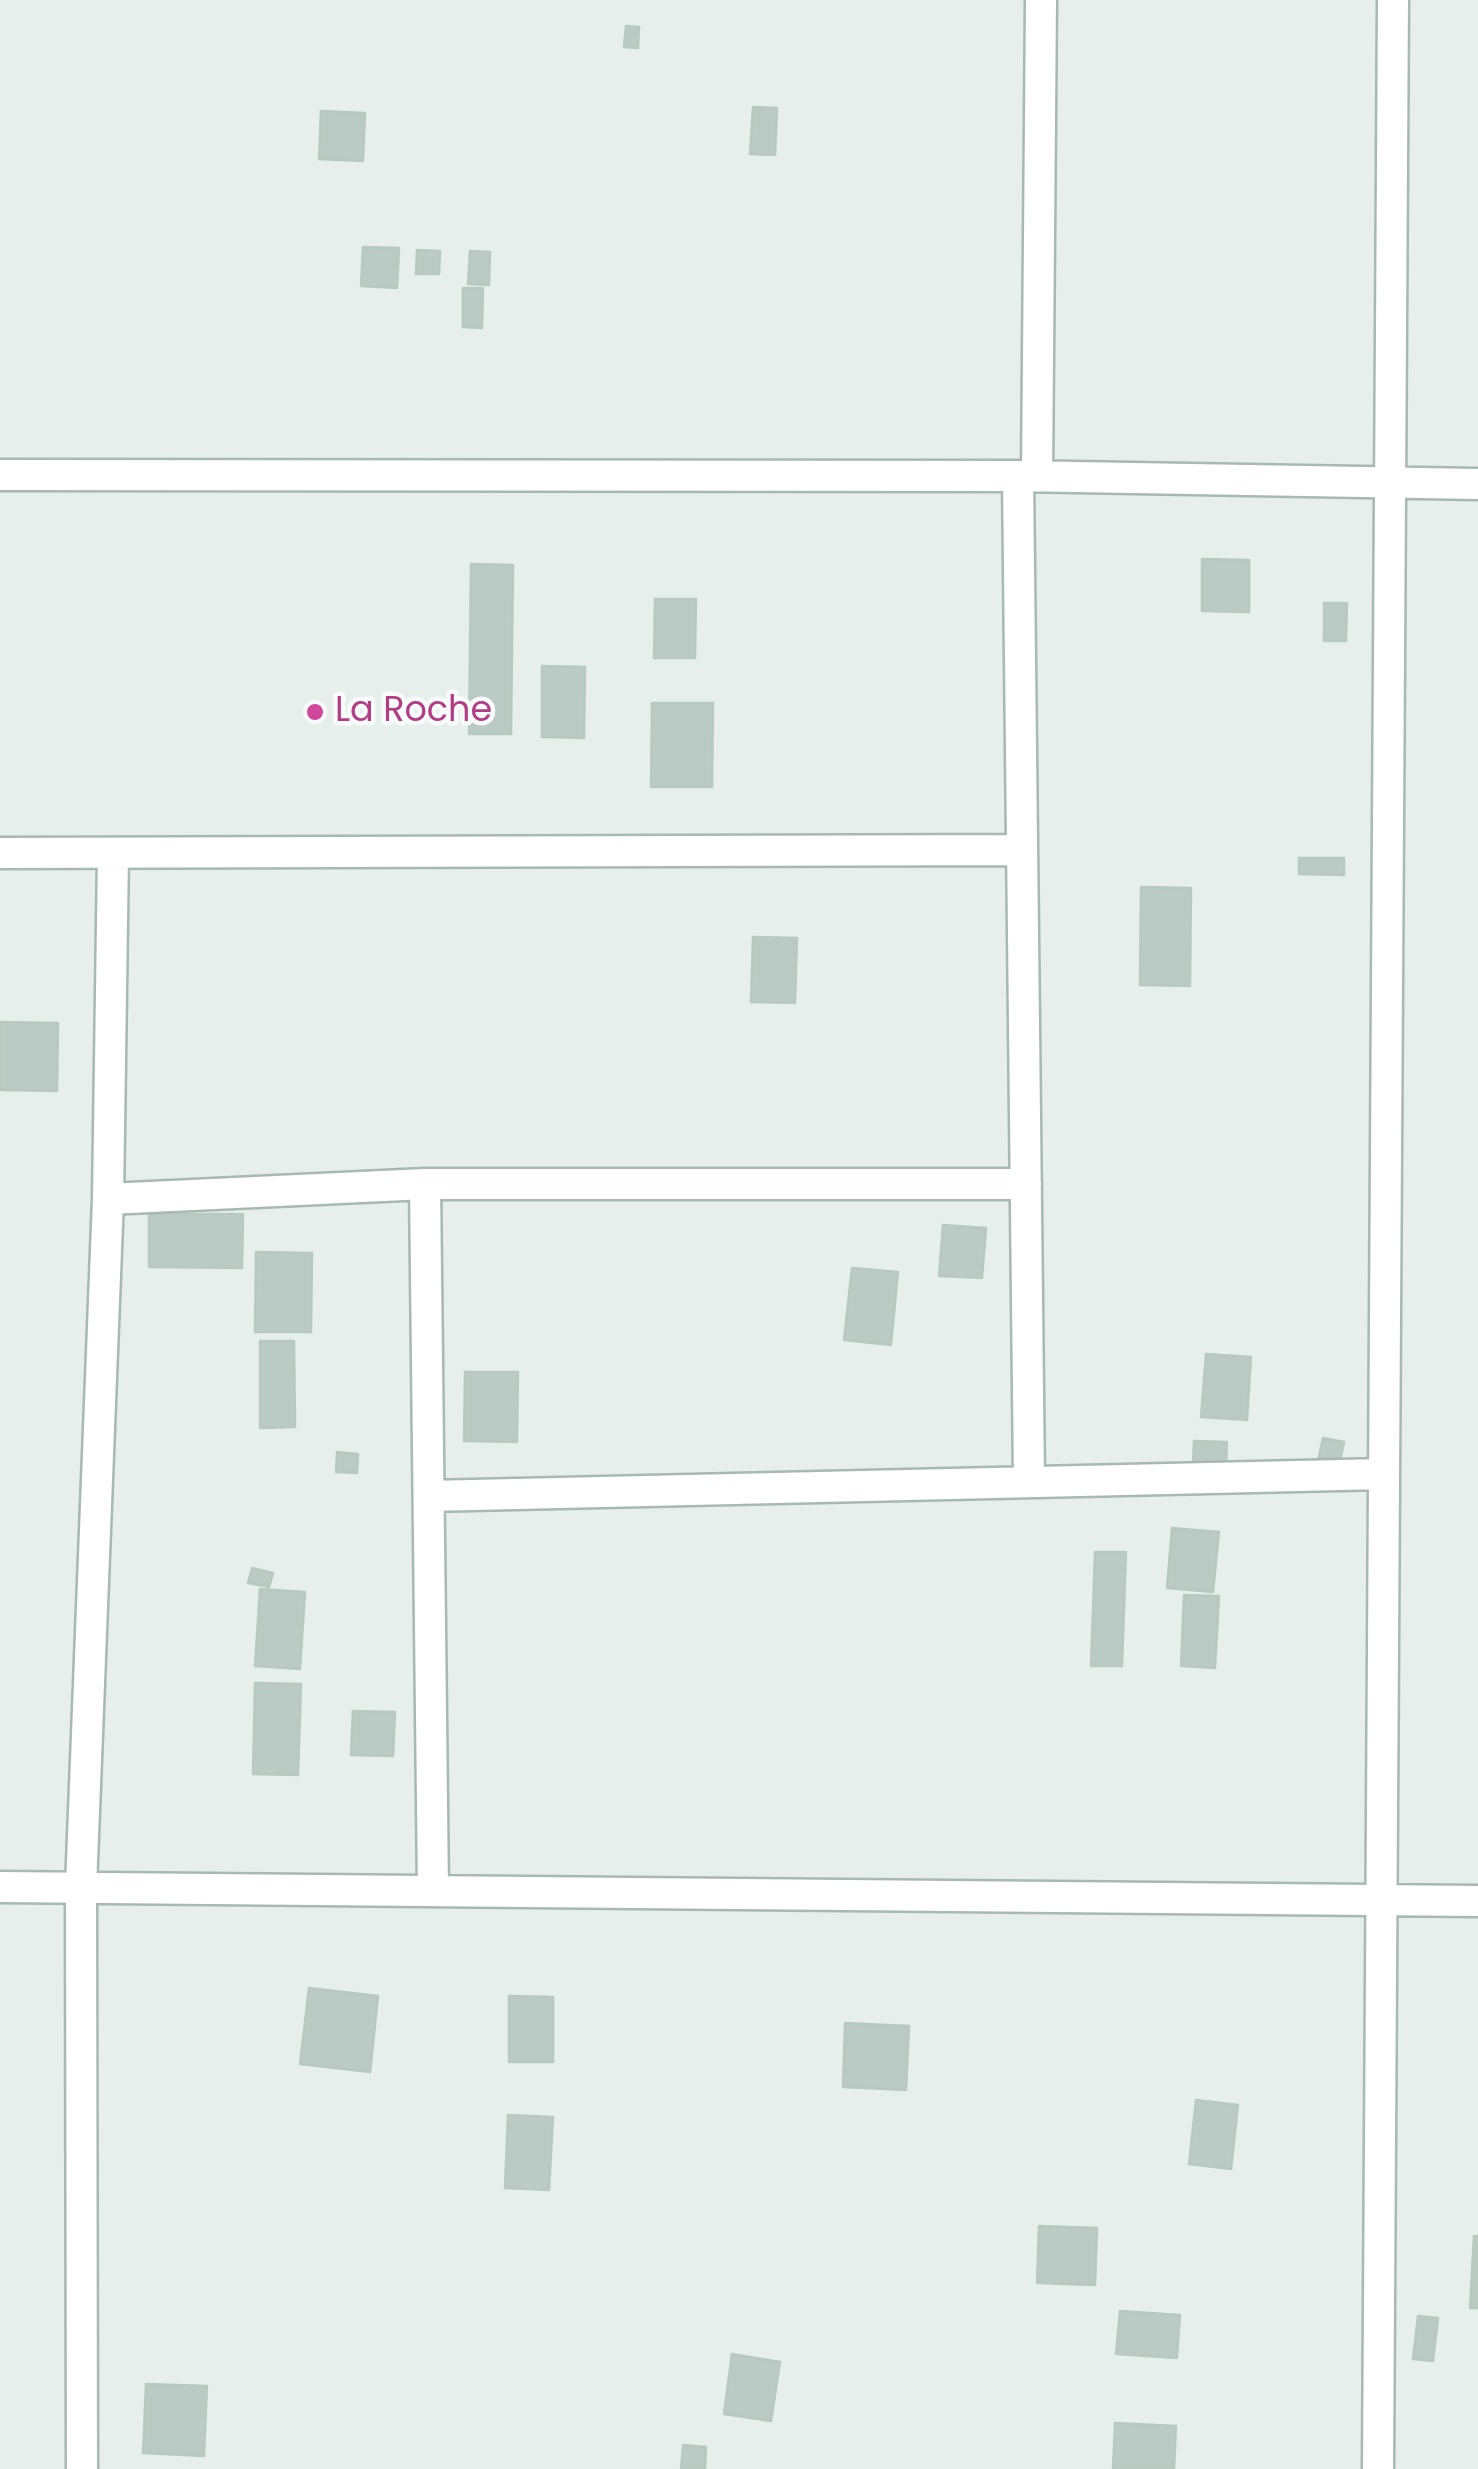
<!DOCTYPE html>
<html>
<head>
<meta charset="utf-8">
<style>
  body { margin:0 }
  canvas { display:block; background:#e6efeb }
</style>
</head>
<body>
<canvas width="1478" height="2469"></canvas>
<script>
const ctx = document.querySelector('canvas').getContext('2d');
ctx.lineJoin = 'round';
function fill(path, color) {
  ctx.fillStyle = color;
  ctx.fill(path, 'evenodd');
}
function stroke(path, color, width, dash) {
  ctx.strokeStyle = color;
  ctx.lineWidth = width;
  ctx.lineCap = dash ? 'butt' : 'round';
  ctx.setLineDash(dash || []);
  ctx.stroke(path);
}
function drawText(font, color, halo, rows, align = 'center') {
  ctx.font = font + ' Poppins,sans-serif';
  ctx.lineWidth = 9;
  ctx.setLineDash([]);
  ctx.textBaseline = 'middle';
  ctx.strokeStyle = halo;
  ctx.fillStyle = color;
  for (const [text, x, y, turn = 0] of rows) {
    ctx.save();
    ctx.translate(x, y);
    ctx.rotate((+turn || 0) * Math.PI / 180);
    ctx.textAlign = isNaN(turn) ? turn : align;
    if (halo) ctx.strokeText(text, 0, 0);
    ctx.fillText(text, 0, 0);
    ctx.restore();
  }
}
const building = new Path2D(`
  M 626,26 L 639,27 L 638,48 L 624,47 Z
  M 753,107 L 777,108 L 775,155 L 750,154 Z
  M 321,111 L 365,113 L 363,161 L 319,159 Z
  M 363,247 L 399,248 L 397,288 L 361,286 Z
  M 417,250 L 440,251 L 439,274 L 416,274 Z
  M 470,251 L 490,252 L 489,285 L 468,284 Z
  M 463,288 L 483,288 L 482,328 L 463,327 Z
  M 1202,559 L 1249,560 L 1249,612 L 1202,611 Z
  M 471,564 L 513,565 L 511,734 L 469,734 Z
  M 655,599 L 696,599 L 695,658 L 654,658 Z
  M 1324,603 L 1347,603 L 1346,641 L 1324,641 Z
  M 542,666 L 585,667 L 584,738 L 542,737 Z
  M 652,703 L 713,703 L 712,787 L 651,787 Z
  M 1299,858 L 1344,858 L 1344,875 L 1299,874 Z
  M 1141,887 L 1191,888 L 1190,986 L 1140,985 Z
  M 753,937 L 797,938 L 795,1003 L 751,1002 Z
  M 0,1022 L 58,1023 L 57,1091 L 0,1090 Z
  M 149,1214 L 243,1214 L 242,1268 L 149,1267 Z
  M 943,1225 L 986,1228 L 982,1278 L 939,1276 Z
  M 256,1252 L 312,1253 L 311,1332 L 255,1332 Z
  M 852,1268 L 898,1272 L 891,1345 L 844,1340 Z
  M 260,1341 L 294,1341 L 295,1427 L 260,1428 Z
  M 1206,1354 L 1251,1357 L 1247,1420 L 1201,1417 Z
  M 465,1372 L 518,1372 L 517,1442 L 464,1441 Z
  M 1323,1438 L 1344,1442 L 1339,1466 L 1318,1461 Z
  M 1194,1441 L 1227,1442 L 1226,1465 L 1193,1464 Z
  M 337,1452 L 358,1454 L 357,1473 L 336,1472 Z
  M 1172,1528 L 1219,1532 L 1213,1592 L 1167,1588 Z
  M 1095,1552 L 1126,1552 L 1122,1666 L 1091,1666 Z
  M 252,1568 L 273,1573 L 269,1587 L 248,1583 Z
  M 260,1589 L 305,1592 L 300,1669 L 255,1666 Z
  M 1184,1595 L 1219,1596 L 1215,1668 L 1181,1666 Z
  M 255,1683 L 301,1684 L 298,1775 L 253,1774 Z
  M 353,1711 L 395,1712 L 393,1756 L 351,1755 Z
  M 309,1988 L 378,1996 L 370,2072 L 300,2064 Z
  M 509,1996 L 553,1997 L 553,2062 L 509,2062 Z
  M 845,2023 L 909,2026 L 906,2090 L 843,2087 Z
  M 1196,2100 L 1238,2105 L 1231,2169 L 1189,2164 Z
  M 508,2115 L 553,2117 L 549,2190 L 505,2188 Z
  M 1039,2226 L 1097,2228 L 1095,2285 L 1037,2283 Z
  M 1474,2236 L 1478,2236 L 1478,2308 L 1470,2308 Z
  M 1120,2311 L 1180,2315 L 1177,2358 L 1116,2354 Z
  M 1418,2316 L 1438,2318 L 1433,2361 L 1413,2359 Z
  M 732,2354 L 780,2362 L 771,2421 L 724,2414 Z
  M 146,2384 L 207,2386 L 204,2456 L 143,2453 Z
  M 1115,2423 L 1176,2426 L 1174,2469 L 1113,2469 Z
  M 683,2445 L 706,2447 L 705,2469 L 681,2469 Z`);
fill(building, '#bbcac4');
stroke(building, '#b8c9c2', 2.5);
const minor = new Path2D(`
  M 0,475 L 1018,476 L 1478,484
  M 1018,476 L 1029,1482
  M 1037,476 L 1041,0
  M 0,853 L 1022,850
  M 425,1184 L 433,1891
  M 108,1199 L 425,1184 L 1026,1184
  M 429,1496 L 1384,1474
  M 0,1887 L 1478,1901
  M 82,2469 L 81,1887 L 108,1199 L 113,853
  M 1378,2469 L 1393,0`);
stroke(minor, '#a8b8b2', 35);
stroke(minor, '#fff', 30);
for (const [x, y, r, color] of [
  [315,712,10,"#d1479c"]
]) {
  const dot = new Path2D();
  dot.arc(x, y, r, 0, 2 * Math.PI);
  ctx.fillStyle = color;
  ctx.fill(dot);
  stroke(dot, '#f7fbf9', 4);
}
drawText('35px', '#b23c85', '#f7fbf9', [
  ["La Roche",335,712]
], 'left');
</script>
</body>
</html>
